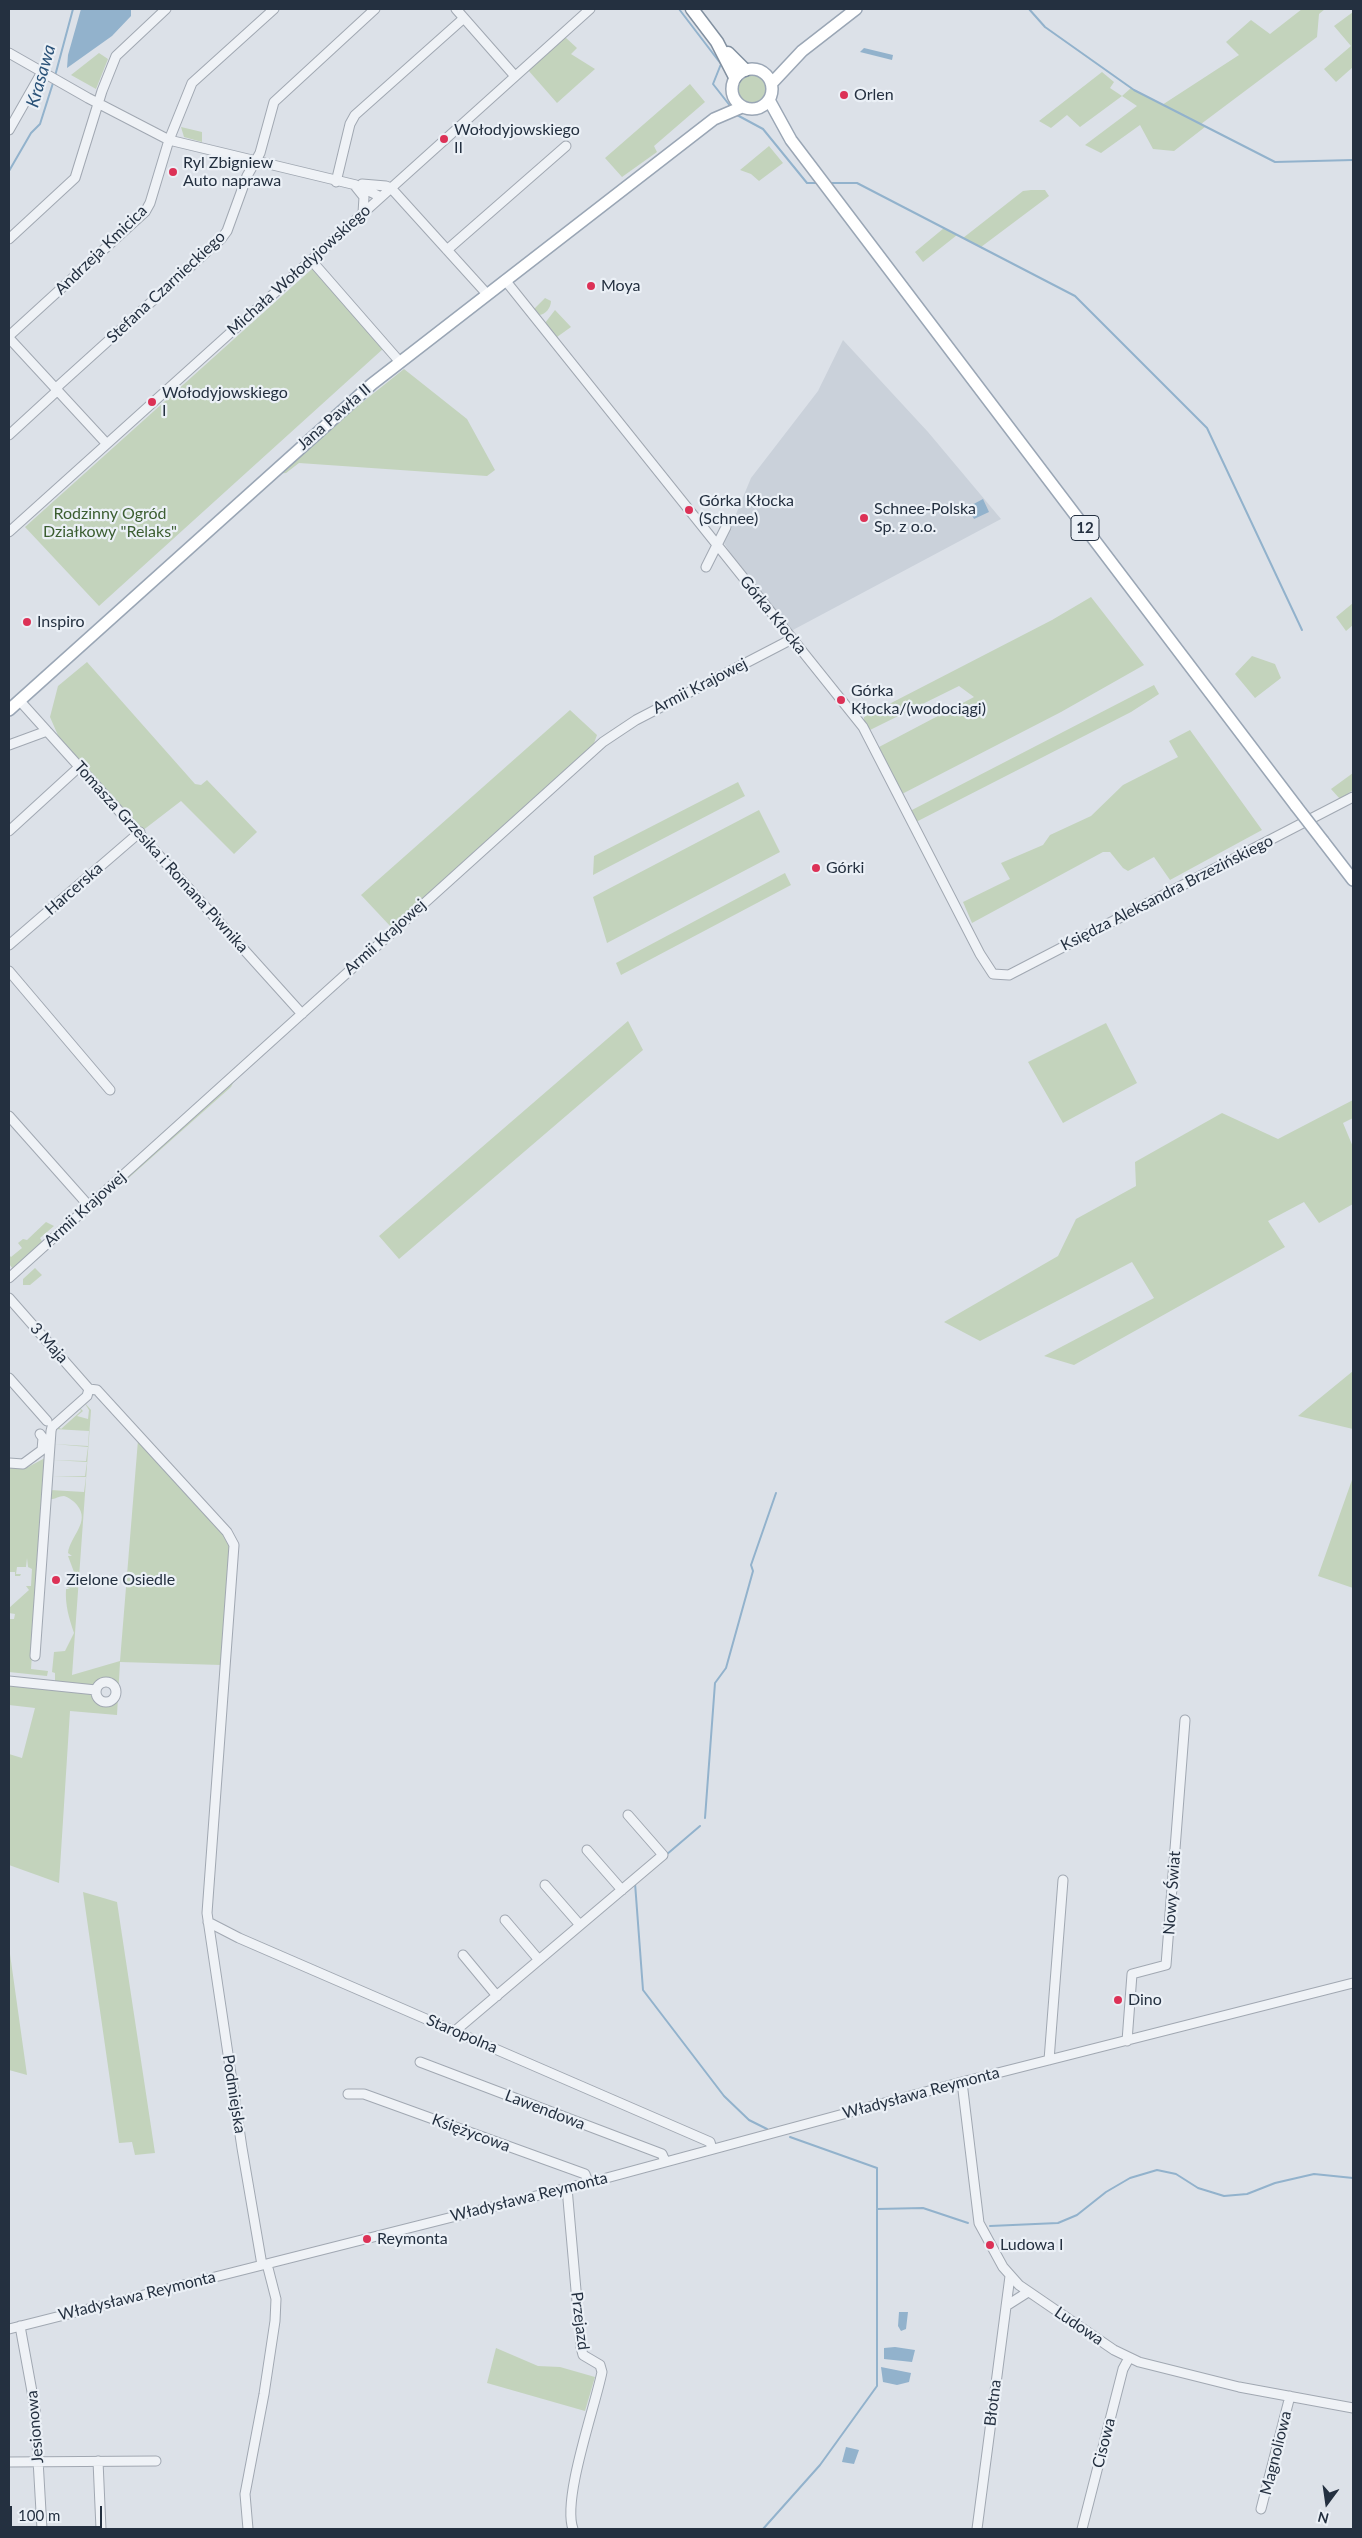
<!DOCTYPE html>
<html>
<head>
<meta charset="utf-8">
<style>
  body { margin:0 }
  #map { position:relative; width:1362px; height:2538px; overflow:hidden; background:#dce1e8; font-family:Lato,sans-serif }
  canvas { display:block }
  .frame { position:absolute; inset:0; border:10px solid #243040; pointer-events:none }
  .north { position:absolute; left:1302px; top:2478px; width:50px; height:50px; -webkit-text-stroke:4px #ebf0f6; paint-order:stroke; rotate:194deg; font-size:14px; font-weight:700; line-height:20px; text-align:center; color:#243040 }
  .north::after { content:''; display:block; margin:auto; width:18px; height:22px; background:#243040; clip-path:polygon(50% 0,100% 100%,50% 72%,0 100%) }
  .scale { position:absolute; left:10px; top:2506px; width:92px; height:22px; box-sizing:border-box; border:2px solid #243040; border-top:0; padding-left:6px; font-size:15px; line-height:18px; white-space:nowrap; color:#243040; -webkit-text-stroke:4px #ebf0f6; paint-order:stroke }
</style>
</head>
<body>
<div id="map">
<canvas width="1362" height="2538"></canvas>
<div class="frame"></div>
<div class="north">N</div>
<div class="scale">100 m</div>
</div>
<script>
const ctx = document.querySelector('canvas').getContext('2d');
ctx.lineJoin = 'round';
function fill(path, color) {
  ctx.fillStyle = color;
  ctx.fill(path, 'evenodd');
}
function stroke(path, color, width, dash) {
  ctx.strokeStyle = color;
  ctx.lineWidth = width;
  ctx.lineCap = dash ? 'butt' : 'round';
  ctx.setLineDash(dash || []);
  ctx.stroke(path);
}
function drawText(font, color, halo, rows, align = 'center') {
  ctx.font = font + ' Lato,sans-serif';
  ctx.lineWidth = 4.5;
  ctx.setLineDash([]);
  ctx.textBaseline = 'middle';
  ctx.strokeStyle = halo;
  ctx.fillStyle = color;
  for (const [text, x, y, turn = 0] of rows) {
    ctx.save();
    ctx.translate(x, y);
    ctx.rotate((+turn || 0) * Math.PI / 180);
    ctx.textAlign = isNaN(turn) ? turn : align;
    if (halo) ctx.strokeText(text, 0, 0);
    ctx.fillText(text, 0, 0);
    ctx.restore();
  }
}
fill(new Path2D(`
  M 843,340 L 928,432 L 1001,519 L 791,631 L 741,570 L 724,543 L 751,478 L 818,391 Z`), '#cad1da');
fill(new Path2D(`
  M 1302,9 L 1325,9 L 1319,14 L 1317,37 L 1201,124 L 1205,127 L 1174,151 L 1153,149 L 1140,125 L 1101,153 L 1085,145 L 1137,106 L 1122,96 L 1080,127 L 1067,115 L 1051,128 L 1039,121 L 1102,72 L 1114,82 L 1110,88 L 1122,96 L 1131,88 L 1162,105 L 1239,55 L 1226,42 L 1251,20 L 1270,34 Z
  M 1353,12 L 1353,67 L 1336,82 L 1324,69 L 1351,46 L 1334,26 Z
  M 565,37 L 577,48 L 571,54 L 595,69 L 557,103 L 528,70 Z
  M 99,53 L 108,59 L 96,89 L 71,75 Z
  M736 89a16 16 0 1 1 32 0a16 16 0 1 1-32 0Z
  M 690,84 L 705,102 L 654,146 L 657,152 L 622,177 L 605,158 Z
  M 181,127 L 202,132 L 202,142 L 184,137 Z
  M 769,146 L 783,163 L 759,181 L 751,174 L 740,170 Z
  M 1031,190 L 1045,190 L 1049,196 L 981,247 L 963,238 L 1023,191 Z
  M 944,228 L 957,235 L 923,262 L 915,252 Z
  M 313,268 L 384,348 L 99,606 L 25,527 Z
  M 545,298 L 551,301 C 551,308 545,316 537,315 L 534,309 Z
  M 555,310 L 571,327 L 557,337 L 545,323 Z
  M 404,369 L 467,419 L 495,470 L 487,476 L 299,463 L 286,473 L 275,474 L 300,452 Z
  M 1091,597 L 1144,665 L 1061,712 L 902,794 L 879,747 L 974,697 L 959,686 L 870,730 L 864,723 L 864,717 L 1052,620 Z
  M 1353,603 L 1353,625 L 1346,631 L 1336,617 Z
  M 1252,656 L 1275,664 L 1281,678 L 1255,698 L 1235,674 Z
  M 87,662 L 195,784 L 201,785 L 207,780 L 257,832 L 234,854 L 181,801 L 142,831 L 60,740 L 50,717 L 58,686 Z
  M 1154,685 L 1159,694 L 1131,712 L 916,822 L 910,811 Z
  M 570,710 L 597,735 L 593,746 L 391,927 L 361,895 Z
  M 1190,730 L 1262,830 L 1170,880 L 1154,857 L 1128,871 L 1123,868 L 1110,852 L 1103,852 L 972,923 L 963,902 L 1010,879 L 1001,863 L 1043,845 L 1050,835 L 1091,816 L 1123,785 L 1178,757 L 1169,741 Z
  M 1353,773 L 1353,790 L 1340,799 L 1331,789 Z
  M 738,782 L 745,796 L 593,875 L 594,856 Z
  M 759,810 L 780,852 L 607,943 L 593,897 Z
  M 785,873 L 791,885 L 621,975 L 616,963 Z
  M 628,1021 L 643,1050 L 399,1259 L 379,1236 Z
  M 1106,1023 L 1137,1083 L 1063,1123 L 1028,1062 Z
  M 235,1079 L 231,1087 L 123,1183 L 123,1180 Z
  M 1353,1100 L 1353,1118 L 1343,1123 L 1353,1147 L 1353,1204 L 1319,1223 L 1304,1202 L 1268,1221 L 1285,1247 L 1074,1365 L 1044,1356 L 1154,1298 L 1132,1262 L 980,1341 L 944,1322 L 1058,1256 L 1076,1219 L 1136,1186 L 1135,1162 L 1222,1113 L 1278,1139 Z
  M 46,1222 L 54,1226 L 40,1238 L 43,1243 L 14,1270 L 9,1264 L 9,1255 L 11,1257 L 22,1248 L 18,1243 L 23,1239 L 27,1240 Z
  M 35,1268 L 42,1275 L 30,1285 L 23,1285 L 23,1279 Z
  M 1353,1371 L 1353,1429 L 1298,1416 Z
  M 84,1402 L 91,1410 L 72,1675 L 120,1661 L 138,1440 L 226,1535 L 232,1547 L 222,1665 L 120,1662 L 117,1715 L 70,1711 L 59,1883 L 9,1865 L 9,1754 L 22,1758 L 35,1708 L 9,1705 L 9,1684 L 89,1692 L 103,1704 L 112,1702 L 117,1695 L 116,1686 L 110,1680 L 102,1680 L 91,1685 L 55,1682 L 55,1673 L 52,1672 L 54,1652 L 65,1651 L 74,1633 C 69,1618 65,1605 66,1589 L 70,1589 L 66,1587 L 74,1572 L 68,1556 L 72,1556 L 68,1553 C 70,1536 91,1522 77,1505 C 74,1501 68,1497 64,1496 C 58,1496 55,1500 48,1499 L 50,1490 L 84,1492 L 86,1477 L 51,1476 L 85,1476 L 87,1462 L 53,1460 L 86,1461 L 88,1447 L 54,1444 L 88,1446 L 89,1431 L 54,1429 L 58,1426 L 61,1429 L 81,1411 L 79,1407 L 83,1411 L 77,1416 L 88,1419 L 89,1410 Z
  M 45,1458 L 31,1669 L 48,1671 L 47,1676 L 9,1672 L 9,1619 L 14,1619 L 15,1614 L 9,1613 L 9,1608 L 29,1590 L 26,1586 L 31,1586 L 32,1569 L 28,1567 L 27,1558 L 26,1567 L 17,1567 L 16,1574 L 21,1574 L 20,1576 L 15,1576 L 15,1572 L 9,1572 L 9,1466 L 28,1467 Z
  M 1353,1477 L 1353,1588 L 1318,1576 Z
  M 83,1892 L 117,1902 L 155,2153 L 135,2155 L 132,2142 L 119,2143 Z
  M 9,1947 L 27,2075 L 9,2070 Z
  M 496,2348 L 538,2366 L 560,2367 L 595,2377 L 585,2411 L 487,2383 Z`), '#c3d3bc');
fill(new Path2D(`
  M 81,9 L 131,9 L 131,16 L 112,36 L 67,68 L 68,55 Z
  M 864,48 L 893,55 L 892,60 L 860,52 Z
  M 983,499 L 989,512 L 974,519 L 968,507 Z
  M 899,2312 L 908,2312 L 906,2329 L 901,2331 L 898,2326 Z
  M 895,2347 L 915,2350 L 912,2362 L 884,2359 L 884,2348 Z
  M 881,2367 L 911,2373 L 909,2382 L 897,2385 L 883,2382 Z
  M 846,2447 L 859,2450 L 854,2464 L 842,2462 Z`), '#92b2cc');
stroke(new Path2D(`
  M 679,9 L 721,64 L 713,84 L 731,107
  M 1029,9 L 1045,27 L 1134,90 L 1275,162 L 1353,160
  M 55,76 L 73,9
  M 737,115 L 763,129 L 807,183 L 818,183
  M 9,171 L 31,133 L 40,124 L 53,83
  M 830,183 L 857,183 L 1075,296 L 1207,428 L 1302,630
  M 705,1818 L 715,1683 L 726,1668 L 753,1571 L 751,1565 L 776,1493
  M 666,1855 L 700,1826
  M 635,1883 L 643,1990 L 724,2096 L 749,2120 L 767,2129
  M 790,2137 L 877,2168 L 877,2208
  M 990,2226 L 1058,2223 L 1077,2215 L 1106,2192 L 1130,2178 L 1157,2170 L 1176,2174 L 1198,2188 L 1224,2196 L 1247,2194 L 1275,2183 L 1314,2174 L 1353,2178
  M 763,2529 L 820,2465 L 877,2386 L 877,2209 L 923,2208 L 968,2223`), '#92b2cc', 2);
const minor = new Path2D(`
  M 456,9 L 514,75
  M 9,53 L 88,98 L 169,140 L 356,185 L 381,197
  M 9,130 L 42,72
  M 336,182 L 350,124 L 355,115 L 464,18
  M 362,184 L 386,186 L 391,188 L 487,294
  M 356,187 L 364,197 L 363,213
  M 9,239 L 75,178 L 102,91 L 116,56 L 166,9
  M 447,250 L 566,146
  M 311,260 L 400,362
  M 505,280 L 863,727 L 980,954 L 993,974 L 1009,975 L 1353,797
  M 9,336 L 145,212 L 150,203 L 169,140 L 192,83 L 274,9
  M 9,338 L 106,443
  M 56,388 L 221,239 L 227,231 L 247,176 L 260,153 L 274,102 L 375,9
  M 9,435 L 58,390
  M 9,532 L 590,9
  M 706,567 L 726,527
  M 19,700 L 302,1014
  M 9,745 L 47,731
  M 9,831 L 79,767
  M 9,945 L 140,832
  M 9,971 L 110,1090
  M 9,1116 L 89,1206
  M 9,1278 L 603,742 L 636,720 L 792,639
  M 9,1298 L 89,1389
  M 9,1378 L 47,1421
  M 89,1389 L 97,1390 L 227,1532 L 234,1545 L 207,1913 L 242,2148 L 262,2265
  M 9,1463 L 23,1464 L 42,1450 L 43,1438 L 40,1434
  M 35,1656 L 51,1431 L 52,1427 L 87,1396 L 89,1389
  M 9,1681 L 96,1690
  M96 1692a10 10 0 1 1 20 0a10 10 0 1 1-20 0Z
  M 587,1850 L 622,1890
  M 545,1885 L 580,1925
  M 505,1920 L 539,1960
  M 208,1922 L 239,1938 L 710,2142 L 712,2149
  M 463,1955 L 497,1996
  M 455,2031 L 663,1855 L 628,1815
  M 1127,2041 L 1132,1974 L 1166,1965 L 1185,1720
  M 1049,2060 L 1063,1880
  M 420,2062 L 662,2154 L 665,2161
  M 962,2082 L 979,2223 L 1003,2267 L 1019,2285 L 1114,2350 L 1139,2362 L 1239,2387 L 1353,2408
  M 348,2094 L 364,2094 L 585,2174 L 588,2182
  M 567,2188 L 581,2347 L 583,2355 L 600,2365 L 602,2372 C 595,2407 562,2499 573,2529
  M 1006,2306 L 1028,2292
  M 20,2326 L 35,2408 L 42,2529
  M 9,2329 L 599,2180 L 962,2082 L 1353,1983
  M 98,2461 L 101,2529
  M 9,2462 L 156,2461
  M 1261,2509 L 1290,2396
  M 248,2529 L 245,2494 L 264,2394 L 275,2321 L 276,2299 L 267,2264
  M 977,2529 L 1010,2276
  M 1082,2529 L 1123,2369 L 1129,2358`);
const major = new Path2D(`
  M732 89a20 20 0 1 1 40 0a20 20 0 1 1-40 0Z
  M 772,83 L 802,51 L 856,9
  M 769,100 L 791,140 L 1296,806
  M 9,710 L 372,384 L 714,119 L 742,107
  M 1323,841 L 1353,880`);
const highway = new Path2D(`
  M 692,9 L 717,42 L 735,77
  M 728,53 L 745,70`);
stroke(minor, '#a1a8b2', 11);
stroke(major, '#9aa6b5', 14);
stroke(highway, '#8290a0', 15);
stroke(minor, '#eff2f6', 9);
stroke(major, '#fff', 11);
stroke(highway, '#fff', 12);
const majorBridge = new Path2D(`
  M 1296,806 L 1323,841`);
stroke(majorBridge, '#9aa6b5', 14, []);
stroke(majorBridge, '#fff', 11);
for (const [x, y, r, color] of [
  [844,95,5,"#dc3156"],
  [444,139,5,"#dc3156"],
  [173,172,5,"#dc3156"],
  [591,286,5,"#dc3156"],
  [152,402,5,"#dc3156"],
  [689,510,5,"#dc3156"],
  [864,518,5,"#dc3156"],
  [27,622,5,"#dc3156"],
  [841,700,5,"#dc3156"],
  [816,868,5,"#dc3156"],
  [56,1580,5,"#dc3156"],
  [1118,2000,5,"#dc3156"],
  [367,2239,5,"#dc3156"],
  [990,2245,5,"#dc3156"]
]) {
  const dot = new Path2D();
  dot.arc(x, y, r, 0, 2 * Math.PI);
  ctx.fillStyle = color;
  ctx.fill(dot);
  stroke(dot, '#ebf0f6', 2);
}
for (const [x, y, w] of [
  [1085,528,28]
]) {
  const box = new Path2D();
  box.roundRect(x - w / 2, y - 12.5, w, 25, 4);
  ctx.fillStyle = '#ebf0f6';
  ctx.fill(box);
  stroke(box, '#243040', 1);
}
drawText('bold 15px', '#243040', null, [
  ["12",1085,528]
]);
drawText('16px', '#243040', '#ebf0f6', [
  ["Orlen",854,95],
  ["Wołodyjowskiego",454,130],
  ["II",454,148],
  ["Ryl Zbigniew",183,163],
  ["Auto naprawa",183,181],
  ["Moya",601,286],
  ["Wołodyjowskiego",162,393],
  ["I",162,411],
  ["Górka Kłocka",699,501],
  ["(Schnee)",699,519],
  ["Schnee-Polska",874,509],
  ["Sp. z o.o.",874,527],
  ["Inspiro",37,622],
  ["Górka",851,691],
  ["Kłocka/(wodociągi)",851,709],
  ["Górki",826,868],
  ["Zielone Osiedle",66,1580],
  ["Dino",1128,2000],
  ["Reymonta",377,2239],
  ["Ludowa I",1000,2245]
], 'left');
drawText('16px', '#243040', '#ebf0f6', [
  ["Andrzeja Kmicica",101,250,-44],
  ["Michała Wołodyjowskiego",299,270,-42],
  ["Stefana Czarnieckiego",166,287,-43],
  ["Jana Pawła II",334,417,-41],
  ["Górka Kłocka",773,615,51],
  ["Armii Krajowej",700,686,-27],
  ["Tomasza Grzesika i Romana Piwnika",161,857,48],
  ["Harcerska",74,889,-41],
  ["Księdza Aleksandra Brzezińskiego",1167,893,-27],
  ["Armii Krajowej",385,937,-42],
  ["Armii Krajowej",85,1209,-42],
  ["3 Maja",49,1343,48],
  ["Nowy Świat",1172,1893,-86],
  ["Staropolna",462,2034,23],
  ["Władysława Reymonta",921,2093,-15],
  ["Podmiejska",234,2094,81],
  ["Lawendowa",545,2110,21],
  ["Księżycowa",471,2133,20],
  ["Władysława Reymonta",529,2197,-14],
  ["Władysława Reymonta",137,2296,-14],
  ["Przejazd",580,2321,83],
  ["Ludowa",1079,2326,34],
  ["Błotna",993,2403,-83],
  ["Jesionowa",35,2427,-95],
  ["Cisowa",1104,2443,-76],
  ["Magnoliowa",1276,2453,-76]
]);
drawText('16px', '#3b5d30', '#ebf0f6', [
  ["Rodzinny Ogród",110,514],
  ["Działkowy \"Relaks\"",110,532]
]);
drawText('italic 18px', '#2a5278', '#ebf0f6', [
  ["Krasawa",41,76,-74]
]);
</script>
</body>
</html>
